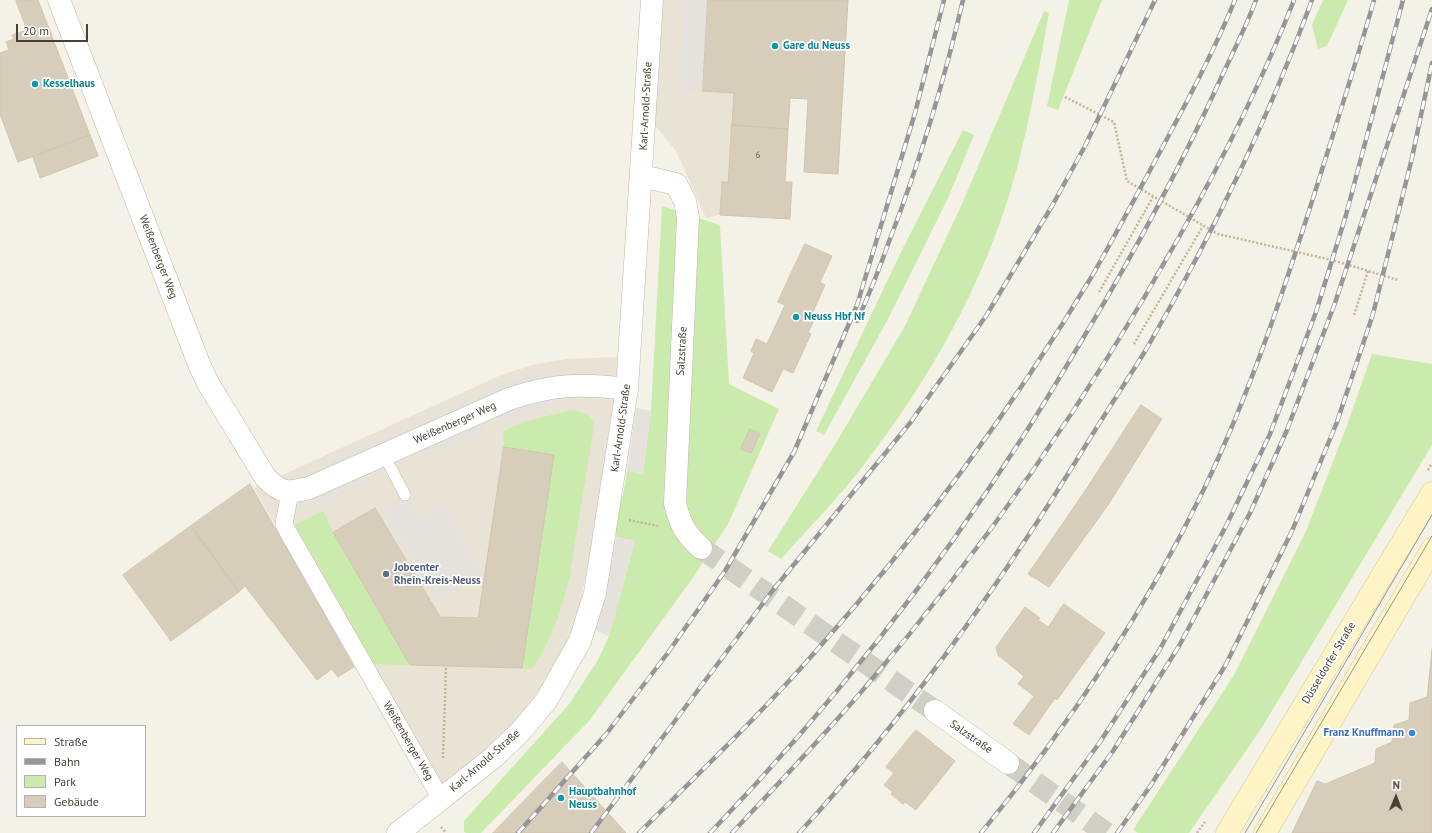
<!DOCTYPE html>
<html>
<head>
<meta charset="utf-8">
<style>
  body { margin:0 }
  #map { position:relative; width:1432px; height:833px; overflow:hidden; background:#f4f1e6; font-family:"PT Sans",sans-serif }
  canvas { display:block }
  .legend { position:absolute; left:16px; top:725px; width:130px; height:92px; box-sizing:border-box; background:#fff; border:1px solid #b5b3ae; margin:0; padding:5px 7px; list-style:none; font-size:12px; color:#474135 }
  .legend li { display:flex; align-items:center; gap:8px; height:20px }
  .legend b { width:20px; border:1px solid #b5b3ae }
  .north { position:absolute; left:1376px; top:777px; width:40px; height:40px; -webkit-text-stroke:3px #fff; paint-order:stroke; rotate:1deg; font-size:11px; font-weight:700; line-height:16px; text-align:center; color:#474135 }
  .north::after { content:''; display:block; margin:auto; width:14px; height:18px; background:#474135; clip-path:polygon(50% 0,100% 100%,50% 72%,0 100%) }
  .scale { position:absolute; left:16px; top:24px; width:72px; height:18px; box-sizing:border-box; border:2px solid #474135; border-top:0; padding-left:5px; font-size:12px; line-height:14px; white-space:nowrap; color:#474135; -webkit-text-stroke:3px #fff; paint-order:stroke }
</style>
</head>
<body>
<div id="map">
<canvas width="1432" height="833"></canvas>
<ul class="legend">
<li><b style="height:5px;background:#fff4c5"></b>Straße</li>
<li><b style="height:5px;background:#969696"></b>Bahn</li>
<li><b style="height:11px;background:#cbeaad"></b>Park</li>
<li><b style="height:11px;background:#d6cdbb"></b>Gebäude</li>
</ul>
<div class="north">N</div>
<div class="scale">20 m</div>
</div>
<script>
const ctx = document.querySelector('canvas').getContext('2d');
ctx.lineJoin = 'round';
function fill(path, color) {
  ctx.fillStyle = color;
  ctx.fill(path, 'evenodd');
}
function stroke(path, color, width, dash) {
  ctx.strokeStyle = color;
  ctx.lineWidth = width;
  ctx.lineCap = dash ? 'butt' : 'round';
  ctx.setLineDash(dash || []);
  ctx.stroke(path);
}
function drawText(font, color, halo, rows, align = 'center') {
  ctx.font = font + ' "PT Sans",sans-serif';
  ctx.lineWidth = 3.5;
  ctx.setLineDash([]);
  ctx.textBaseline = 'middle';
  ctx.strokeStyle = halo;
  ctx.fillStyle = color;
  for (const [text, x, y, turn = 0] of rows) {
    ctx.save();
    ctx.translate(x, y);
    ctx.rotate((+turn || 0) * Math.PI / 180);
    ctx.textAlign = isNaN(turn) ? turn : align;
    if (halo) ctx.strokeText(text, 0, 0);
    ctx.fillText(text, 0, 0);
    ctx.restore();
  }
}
fill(new Path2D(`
  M 661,0 L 848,0 L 838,174 L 804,172 L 808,99 L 790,98 L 785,182 L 792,182 L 790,219 L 720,215 L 706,218 L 676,151 L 654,124 Z
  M 619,357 L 597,521 L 579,609 L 565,648 L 544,685 L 517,719 L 488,749 L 429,796 L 356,665 L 254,488 L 501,375 L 533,365 L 566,359 Z`), '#e8e3d4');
fill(new Path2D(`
  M 1069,0 L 1102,0 L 1058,110 L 1047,106 Z
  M 1323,0 L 1348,0 L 1327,46 L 1318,49 L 1312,25 Z
  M 1044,11 L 1049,13 C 1038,72 1028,132 1011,189 C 982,286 930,378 869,458 C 843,494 810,526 781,559 L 768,551 L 836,443 L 905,326 L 962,204 Z
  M 963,130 L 974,135 L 948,198 L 888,319 L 824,435 L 816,431 L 901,252 Z
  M 662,206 L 720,225 L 729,384 L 779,409 L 728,524 L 692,579 L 589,721 L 481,833 L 466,833 L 464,831 L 464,821 L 570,703 L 598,660 L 609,636 L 635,541 L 616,537 L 614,522 L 617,503 L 623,496 L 627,471 L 643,473 L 651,411 Z
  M 1372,354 L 1432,364 L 1432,445 L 1261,729 L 1189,833 L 1138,833 L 1133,830 L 1234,675 L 1306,531 L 1346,428 Z
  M 572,410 C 583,412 592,414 594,426 L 569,580 L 559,615 L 548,641 L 533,669 L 522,668 L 554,455 L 504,447 L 503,431 L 527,421 Z
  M 323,511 L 333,532 L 410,665 L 374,664 L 295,525 Z`), '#cbeaad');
fill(new Path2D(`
  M 685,0 L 708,0 L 703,91 L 680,92 Z
  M 561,369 L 562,376 L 536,380 L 486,399 L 483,393 L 511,381 Z
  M 553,397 L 554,404 L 535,409 L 498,424 L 495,417 L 534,402 Z
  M 469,399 L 472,405 L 417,430 L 415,424 Z
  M 636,408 L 651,411 L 643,474 L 627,471 Z
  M 480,424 L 483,430 L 429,455 L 426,448 Z
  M 400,430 L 403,437 L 331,469 L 328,463 Z
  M 357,480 L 360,486 L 324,503 L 321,496 Z
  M 405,495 L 419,519 L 443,505 L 482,574 L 434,601 L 382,509 Z
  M 616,537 L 635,541 L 609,636 L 594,630 Z`), '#e5e2de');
const building = new Path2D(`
  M 18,0 L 38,0 L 90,135 L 18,162 L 0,114 L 0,53 L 9,50 L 6,42 L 14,39 L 12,35 L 27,30 L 16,1 Z
  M 708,0 L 848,0 L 838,174 L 804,172 L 808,99 L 790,98 L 788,129 L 732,125 L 734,93 L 703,91 Z
  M 732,125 L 788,129 L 785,182 L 792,182 L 790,219 L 720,215 L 722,182 L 728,182 Z
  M 90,135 L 98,156 L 40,178 L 33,157 Z
  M 805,244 L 832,256 L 820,282 L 825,285 L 811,316 L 815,318 L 808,333 L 811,334 L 793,373 L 783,369 L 772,392 L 743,378 L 754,353 L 751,351 L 756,339 L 767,344 L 785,305 L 778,302 Z
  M 1141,405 L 1162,419 L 1108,505 L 1049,587 L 1028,574 L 1085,491 Z
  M 750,429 L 760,434 L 751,453 L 741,449 Z
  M 504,447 L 554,455 L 522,668 L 410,665 L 333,532 L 375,508 L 440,617 L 478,618 Z
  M 250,484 L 354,667 L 338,677 L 332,669 L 317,680 L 245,586 L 239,592 L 191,526 Z
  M 191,526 L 239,592 L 171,641 L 123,575 Z
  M 1064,604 L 1105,633 L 1057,700 L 1055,698 L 1029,735 L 1013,724 L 1034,696 L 1018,684 L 1024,676 L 998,655 L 996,647 L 1025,607 L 1040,618 L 1038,620 L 1048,627 Z
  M 1432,649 L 1432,833 L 1292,833 L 1317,781 L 1325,784 L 1375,763 L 1376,749 L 1392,742 L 1394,725 L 1409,720 L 1410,703 L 1427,697 Z
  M 916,730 L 955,761 L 916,810 L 905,802 L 903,804 L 891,794 L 893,792 L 884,785 L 894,773 L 886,767 Z
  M 562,762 L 626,833 L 493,833 Z`);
fill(building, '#d6cdbb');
stroke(building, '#d1c5ae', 1);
stroke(new Path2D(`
  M 701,548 L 935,711
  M 1008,763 L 1106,833`), '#d1cec3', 22, [22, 11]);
const service = new Path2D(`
  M 384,455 L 405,495`);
const pedestrian = new Path2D(`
  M 290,492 L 284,524 L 288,532 L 441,799`);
const minor = new Path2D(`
  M 59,0 L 199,364 L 208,383 L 265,477 C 281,494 288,493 309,488 L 509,399 C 554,384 581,383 627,389
  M 642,176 L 676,184 L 685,201 L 688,218 L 675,503 C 680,524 685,534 701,548
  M 935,711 L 1008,763
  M 398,833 L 494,757 L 521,731 L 546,701 L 580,641 L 595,593 L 627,389 L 652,0`);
const secondary = new Path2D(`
  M 1227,833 L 1432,493
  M 1265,833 L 1432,549`);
stroke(service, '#c0b9a8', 12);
stroke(pedestrian, '#c0b9a8', 18);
stroke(minor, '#c0b9a8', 23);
stroke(secondary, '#d6c894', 23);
stroke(new Path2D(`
  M 1065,97 L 1114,122 L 1127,181 L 1218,234 L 1332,260 L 1398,280
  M 1099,292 L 1153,197
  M 1354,315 L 1368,271
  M 1134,344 L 1203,226
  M 1428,470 L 1432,463
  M 629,520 L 658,526
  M 443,758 L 446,666
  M 441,827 L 446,833
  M 1197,833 L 1205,822`), '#c2b699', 2.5, [2, 2]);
stroke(service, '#fff', 11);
stroke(pedestrian, '#fff', 17);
stroke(minor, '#fff', 22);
stroke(secondary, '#fff4c5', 22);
stroke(new Path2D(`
  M 1245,833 L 1432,515
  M 1256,833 L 1432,536`), '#969696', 1);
const rail = new Path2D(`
  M 857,321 C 869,295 880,267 890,239 C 920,161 944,82 963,0
  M 518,833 L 607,733 L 667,654 L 725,571 L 794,452 L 857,305 L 915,113 L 944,0
  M 591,833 L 773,590 L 910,423 L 986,316 L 1052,206 L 1085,146 L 1155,0
  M 639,833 C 699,773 760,715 816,651 C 919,535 1012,409 1092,276 C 1111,243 1129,209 1147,176 C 1178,118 1210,61 1235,0
  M 710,833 C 826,712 934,576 1024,435 C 1044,404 1063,372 1082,340 C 1133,255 1180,168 1221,78 C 1233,52 1246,27 1256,0
  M 732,833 C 776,786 820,740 862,691 C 982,551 1089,398 1179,237 C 1222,161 1262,82 1294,0
  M 799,833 C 910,713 1004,579 1089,440 C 1108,409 1128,379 1147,348 C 1211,237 1268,120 1312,0
  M 981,833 C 1068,727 1144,613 1204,489 C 1250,393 1283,293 1315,192 C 1335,128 1356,64 1374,0
  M 1034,833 L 1100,742 L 1160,649 L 1226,526 L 1270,434 L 1316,312 L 1346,215 L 1403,0
  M 1053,833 L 1113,751 L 1179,646 L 1250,513 L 1287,430 L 1335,303 L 1432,9
  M 1117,833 L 1151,785 L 1225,666 L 1292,531 L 1337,422 L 1373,314 L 1412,158 L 1432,63`);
stroke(rail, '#969696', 4.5);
stroke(rail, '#fff', 3, [9]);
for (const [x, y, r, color] of [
  [775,46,4,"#0f9aa8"],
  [35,84,4,"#0f9aa8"],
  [796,317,4,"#0f9aa8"],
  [386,574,4,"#5c6f8a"],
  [1412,733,4,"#3f7fe0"],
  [561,798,4,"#0f9aa8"]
]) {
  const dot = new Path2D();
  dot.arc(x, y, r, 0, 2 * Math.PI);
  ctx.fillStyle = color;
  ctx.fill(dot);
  stroke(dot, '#fff', 1.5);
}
drawText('9px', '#6b6456', null, [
  ["6",758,155]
]);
drawText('bold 11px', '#0d838f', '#fff', [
  ["Gare du Neuss",783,46],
  ["Kesselhaus",43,84],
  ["Neuss Hbf Nf",804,317],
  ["Hauptbahnhof",569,792],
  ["Neuss",569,805]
], 'left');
drawText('11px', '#474135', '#fff', [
  ["Karl-Arnold-Straße",646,106,-87],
  ["Weißenberger Weg",158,257,69],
  ["Salzstraße",682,351,-87],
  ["Weißenberger Weg",455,423,-24],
  ["Karl-Arnold-Straße",621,428,-82],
  ["Düsseldorfer Straße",1329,663,-59],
  ["Salzstraße",971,737,35],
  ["Weißenberger Weg",408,741,60],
  ["Karl-Arnold-Straße",485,761,-41]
]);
drawText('bold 11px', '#4e5e75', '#fff', [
  ["Jobcenter",394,568],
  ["Rhein-Kreis-Neuss",394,581]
], 'left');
drawText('bold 11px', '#366cbe', '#fff', [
  ["Franz Knuffmann",1404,733]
], 'right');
</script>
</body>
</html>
